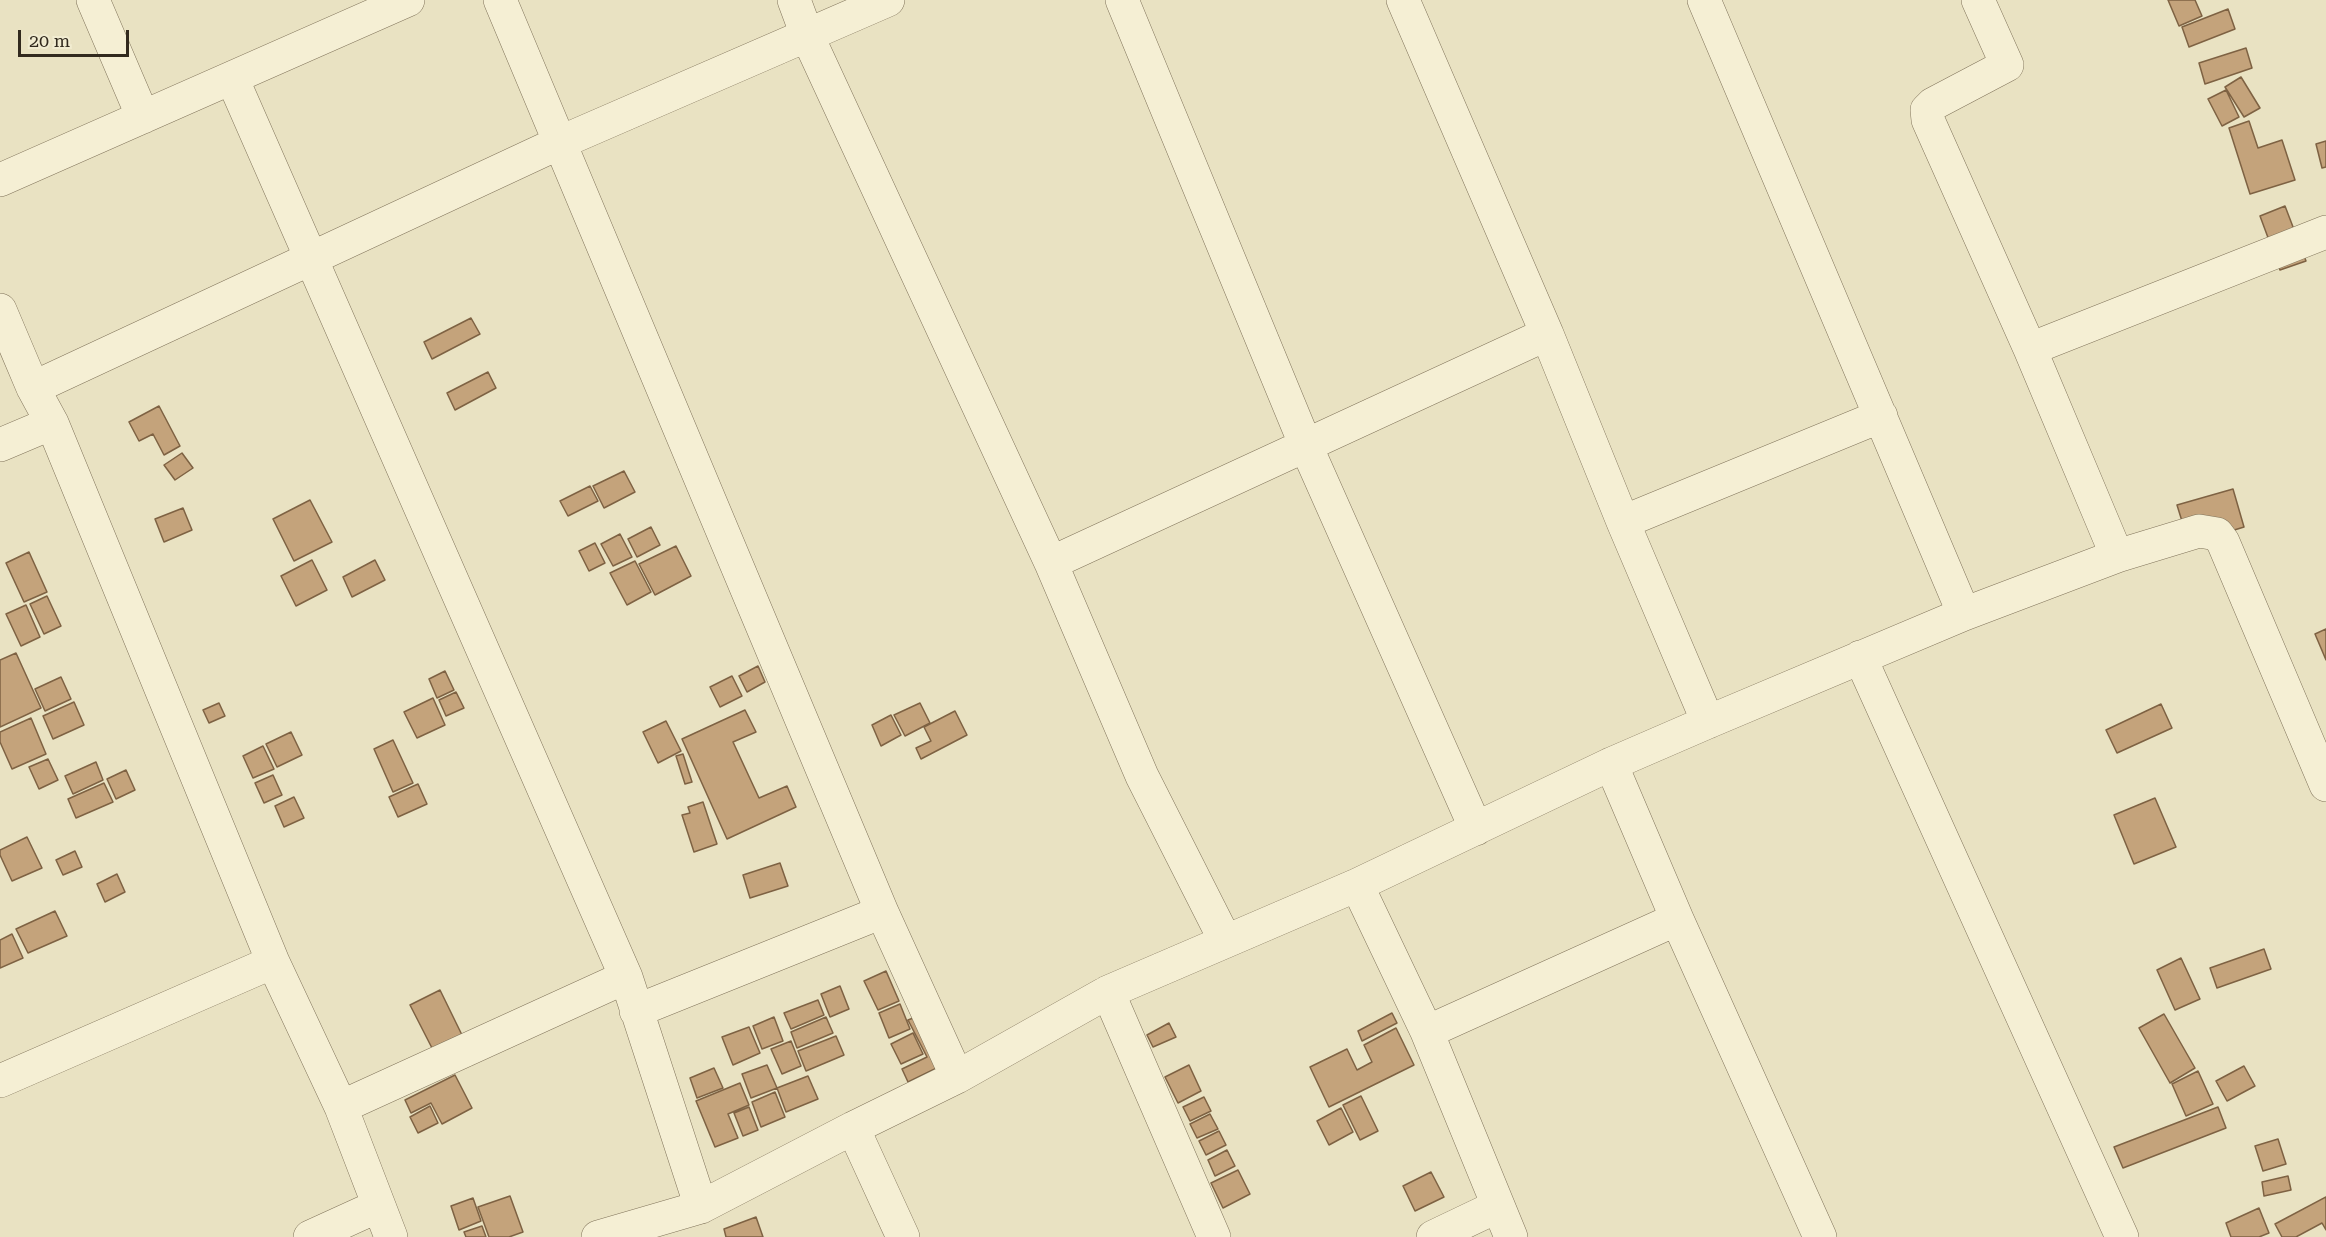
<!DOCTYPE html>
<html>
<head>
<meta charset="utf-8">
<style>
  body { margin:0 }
  #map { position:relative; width:2326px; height:1237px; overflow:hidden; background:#e9e2c2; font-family:"Roboto Serif",serif }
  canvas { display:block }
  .scale { position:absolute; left:18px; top:30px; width:111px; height:27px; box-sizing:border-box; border:3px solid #322a1e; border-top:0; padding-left:8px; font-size:18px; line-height:21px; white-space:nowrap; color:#322a1e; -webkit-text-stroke:4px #f1ecd1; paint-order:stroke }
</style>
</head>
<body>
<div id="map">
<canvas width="2326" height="1237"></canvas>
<div class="scale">20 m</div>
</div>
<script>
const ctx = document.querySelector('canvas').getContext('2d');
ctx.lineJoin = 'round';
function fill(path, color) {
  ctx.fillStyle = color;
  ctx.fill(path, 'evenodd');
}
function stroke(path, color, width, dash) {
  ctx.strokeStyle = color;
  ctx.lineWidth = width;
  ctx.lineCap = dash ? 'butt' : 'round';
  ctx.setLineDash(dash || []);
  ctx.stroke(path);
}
const building = new Path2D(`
  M 2168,0 L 2195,0 L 2202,16 L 2179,26 Z
  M 2228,9 L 2235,29 L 2189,47 L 2182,27 Z
  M 2246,48 L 2252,68 L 2205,84 L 2199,63 Z
  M 2241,77 L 2260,108 L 2244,117 L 2225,87 Z
  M 2226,90 L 2239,117 L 2222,126 L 2208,99 Z
  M 2249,121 L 2258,148 L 2282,140 L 2295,180 L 2250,194 L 2229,128 Z
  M 2326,141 L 2326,167 L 2322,168 L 2316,144 Z
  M 2285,206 L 2306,261 L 2280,270 L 2260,216 Z
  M 471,318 L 480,334 L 432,359 L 424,342 Z
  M 488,372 L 496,388 L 455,410 L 447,393 Z
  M 159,406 L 180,446 L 164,455 L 153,434 L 139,441 L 129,422 Z
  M 182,453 L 193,468 L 175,480 L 164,465 Z
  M 624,471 L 635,492 L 604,508 L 593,486 Z
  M 590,486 L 598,501 L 568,516 L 560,501 Z
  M 2233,489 L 2244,527 L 2189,544 L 2177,505 Z
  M 310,500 L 332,542 L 294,561 L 273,519 Z
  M 183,508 L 192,530 L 164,542 L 155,519 Z
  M 651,527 L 660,545 L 637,557 L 628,539 Z
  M 620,534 L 632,557 L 613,566 L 601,544 Z
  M 595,543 L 605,563 L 589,571 L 579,551 Z
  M 676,546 L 691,576 L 655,595 L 639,564 Z
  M 29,552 L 47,592 L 24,602 L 6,563 Z
  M 312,560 L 327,590 L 296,606 L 281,576 Z
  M 375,560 L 385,580 L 352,597 L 343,577 Z
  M 635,561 L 651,592 L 627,605 L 610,573 Z
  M 47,596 L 61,626 L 44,634 L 30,604 Z
  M 26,605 L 40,637 L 21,646 L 6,614 Z
  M 2326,629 L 2326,660 L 2315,634 Z
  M 16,653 L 41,708 L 0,727 L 0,660 Z
  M 758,666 L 765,682 L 747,692 L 739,676 Z
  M 445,671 L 454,690 L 437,698 L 429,679 Z
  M 732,676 L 742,696 L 720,707 L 710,687 Z
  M 61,677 L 71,699 L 45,711 L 35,689 Z
  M 456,692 L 464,708 L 446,716 L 439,700 Z
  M 433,698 L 445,725 L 417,738 L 404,712 Z
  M 74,702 L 84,725 L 53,739 L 43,716 Z
  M 219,703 L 225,716 L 209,723 L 203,710 Z
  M 920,703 L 930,723 L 905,736 L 894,715 Z
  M 2161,704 L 2172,728 L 2117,753 L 2106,730 Z
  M 745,710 L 756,732 L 733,742 L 759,798 L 787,786 L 796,807 L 727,839 L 682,739 Z
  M 955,711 L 967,735 L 921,759 L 916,748 L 931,741 L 924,727 Z
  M 891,715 L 901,735 L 881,746 L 872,725 Z
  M 31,718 L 46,754 L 12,769 L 0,742 L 0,732 Z
  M 666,721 L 681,751 L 658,763 L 643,732 Z
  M 291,732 L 302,755 L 277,767 L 266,744 Z
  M 393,740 L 413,783 L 393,792 L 374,749 Z
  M 263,746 L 274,769 L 253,778 L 243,756 Z
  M 683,754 L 692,782 L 685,784 L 676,756 Z
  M 48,759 L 58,780 L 39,789 L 29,767 Z
  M 96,762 L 103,780 L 73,794 L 65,776 Z
  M 126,770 L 135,790 L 116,799 L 107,779 Z
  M 273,775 L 282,795 L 264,803 L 255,783 Z
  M 104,783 L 113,802 L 76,818 L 68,799 Z
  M 418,784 L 427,804 L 398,817 L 389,797 Z
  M 294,797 L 304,818 L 284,827 L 275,806 Z
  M 2155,798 L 2176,847 L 2134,864 L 2114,815 Z
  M 703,802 L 717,844 L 694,852 L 682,815 L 690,813 L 688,807 Z
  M 27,837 L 42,868 L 12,881 L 0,855 L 0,850 Z
  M 75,851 L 82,867 L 63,875 L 56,860 Z
  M 780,863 L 788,886 L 750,898 L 743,875 Z
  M 117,874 L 125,892 L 105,902 L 97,884 Z
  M 55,911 L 67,936 L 28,953 L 16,929 Z
  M 12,934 L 23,958 L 0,968 L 0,940 Z
  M 2264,949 L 2271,969 L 2217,988 L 2210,968 Z
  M 2181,958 L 2200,999 L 2175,1010 L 2157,970 Z
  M 886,971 L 899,1001 L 878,1010 L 864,981 Z
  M 840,986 L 849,1009 L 830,1017 L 821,994 Z
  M 440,990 L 462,1035 L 433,1050 L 410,1005 Z
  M 818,1000 L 824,1015 L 791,1029 L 784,1013 Z
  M 900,1004 L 910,1029 L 889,1038 L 879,1013 Z
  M 1392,1013 L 1397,1023 L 1362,1041 L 1358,1031 Z
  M 2164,1014 L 2195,1068 L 2170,1083 L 2139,1028 Z
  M 921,1015 L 945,1064 L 908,1082 L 902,1069 L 927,1057 L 908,1020 Z
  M 774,1017 L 783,1041 L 762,1049 L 753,1026 Z
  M 826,1017 L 833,1033 L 797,1048 L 791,1032 Z
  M 1169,1023 L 1176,1037 L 1153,1047 L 1147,1035 Z
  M 749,1027 L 760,1053 L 733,1065 L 722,1037 Z
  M 1396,1028 L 1414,1065 L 1329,1107 L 1310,1067 L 1347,1049 L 1357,1070 L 1372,1062 L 1364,1045 Z
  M 913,1033 L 923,1054 L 901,1064 L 891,1044 Z
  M 836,1036 L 844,1055 L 806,1071 L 798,1051 Z
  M 791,1041 L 801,1066 L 782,1074 L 771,1049 Z
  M 767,1065 L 777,1088 L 751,1098 L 742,1074 Z
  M 1189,1065 L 1201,1091 L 1178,1103 L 1165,1077 Z
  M 2244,1066 L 2255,1086 L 2227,1101 L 2216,1081 Z
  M 714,1068 L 723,1088 L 697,1098 L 690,1078 Z
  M 2198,1071 L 2213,1104 L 2186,1116 L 2172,1084 Z
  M 455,1075 L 472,1108 L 442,1124 L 431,1103 L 411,1113 L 405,1100 Z
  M 808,1076 L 818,1099 L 786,1112 L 777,1088 Z
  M 740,1083 L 749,1105 L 728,1114 L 738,1138 L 715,1147 L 696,1101 Z
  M 775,1092 L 785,1117 L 761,1127 L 752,1102 Z
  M 1361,1096 L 1378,1131 L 1360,1140 L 1343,1105 Z
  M 1204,1097 L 1211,1111 L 1190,1121 L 1183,1107 Z
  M 430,1106 L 438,1123 L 418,1133 L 410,1117 Z
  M 749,1107 L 758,1130 L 743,1136 L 734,1113 Z
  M 2218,1107 L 2226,1128 L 2123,1168 L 2114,1147 Z
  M 1341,1108 L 1353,1132 L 1329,1145 L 1317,1121 Z
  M 1210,1114 L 1218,1129 L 1197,1138 L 1190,1124 Z
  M 1219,1131 L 1226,1145 L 1206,1155 L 1199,1141 Z
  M 2278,1139 L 2286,1164 L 2263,1171 L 2255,1146 Z
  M 1227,1150 L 1235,1166 L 1215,1176 L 1208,1160 Z
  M 1238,1170 L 1250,1194 L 1223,1208 L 1211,1183 Z
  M 1431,1172 L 1444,1197 L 1415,1211 L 1403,1186 Z
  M 2288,1176 L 2291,1190 L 2264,1196 L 2262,1182 Z
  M 510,1196 L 523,1232 L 509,1237 L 489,1237 L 478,1207 Z
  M 2326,1197 L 2326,1230 L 2322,1223 L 2296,1237 L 2282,1237 L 2275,1224 Z
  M 473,1198 L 481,1221 L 459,1230 L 451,1206 Z
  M 2259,1208 L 2269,1233 L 2259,1237 L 2231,1237 L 2226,1223 Z
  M 756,1217 L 763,1237 L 726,1237 L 724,1229 Z
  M 482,1226 L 486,1237 L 466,1237 L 464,1232 Z`);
fill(building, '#c4a37b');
stroke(building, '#7e6243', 1.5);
const minor = new Path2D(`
  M 93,0 L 143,117
  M 500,0 L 882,912 L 957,1077
  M 794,0 L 807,35 L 1051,563 L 1142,776 L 1225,940
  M 1122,0 L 1306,446 L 1476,829
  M 1403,0 L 1547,334 L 1623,522 L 1708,722
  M 1704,0 L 1964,614
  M 1978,0 L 2007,65 L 1933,104 L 1927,110 L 1928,120 L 2030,349 L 2117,556
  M 232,78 L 626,977 L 701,1207
  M 0,180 L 408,0
  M 0,310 L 33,388 L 52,423 L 273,962 L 341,1107 L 391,1237
  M 2030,349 L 2326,232
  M 33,388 L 561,142 L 888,0
  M 0,445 L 52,423
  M 1623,522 L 1881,416
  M 1051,563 L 1547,334
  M 1860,657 L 2122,1237
  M 1611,764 L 1677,919 L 1820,1237
  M 1357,885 L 1427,1032 L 1511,1237
  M 1108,992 L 1214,1237
  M 636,1011 L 882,912
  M 1427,1032 L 1677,919
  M 0,1081 L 273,962
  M 341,1107 L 626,977
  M 853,1128 L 903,1237
  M 310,1237 L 378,1206
  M 598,1237 L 701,1207 L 853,1128 L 957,1077 L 1108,992 L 1357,885 L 1611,764 L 1708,722 L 1964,614 L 2117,556 L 2199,531 L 2217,534 L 2223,542 L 2326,785
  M 1433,1237 L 1498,1206`);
stroke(minor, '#81745b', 34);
stroke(minor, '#f5efd4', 33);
</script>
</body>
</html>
